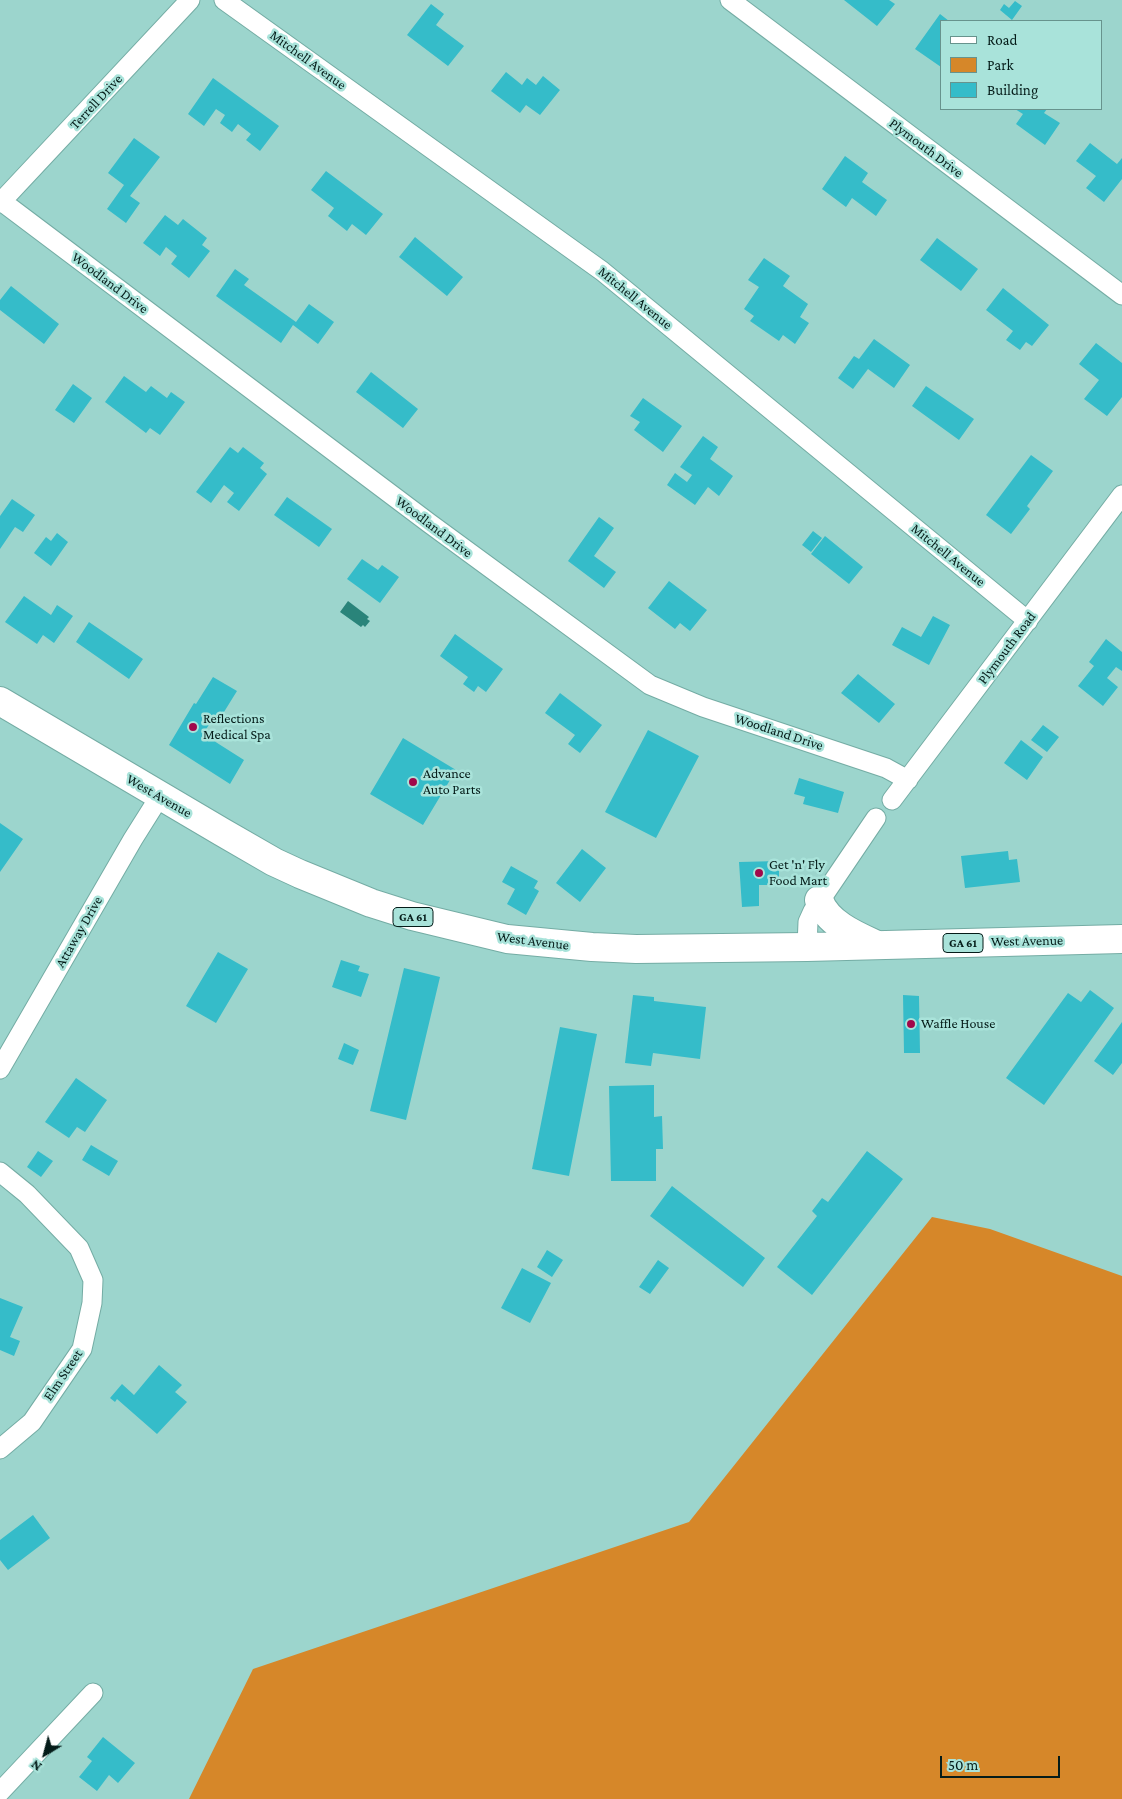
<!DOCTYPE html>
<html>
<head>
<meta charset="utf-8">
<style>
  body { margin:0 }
  #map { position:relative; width:1122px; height:1799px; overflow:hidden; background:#9cd5cd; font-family:"Crimson Pro",serif }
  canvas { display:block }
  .legend { position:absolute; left:940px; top:20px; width:162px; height:90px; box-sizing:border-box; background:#a9e3da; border:1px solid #67938d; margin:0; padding:6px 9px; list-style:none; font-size:15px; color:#051c19 }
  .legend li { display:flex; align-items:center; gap:10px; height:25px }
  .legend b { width:25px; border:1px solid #67938d }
  .north { position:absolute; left:20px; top:1729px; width:50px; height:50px; -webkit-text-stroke:4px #a9e3da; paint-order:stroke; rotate:217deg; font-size:14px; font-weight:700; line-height:20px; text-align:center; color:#051c19 }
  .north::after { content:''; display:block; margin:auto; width:18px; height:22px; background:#051c19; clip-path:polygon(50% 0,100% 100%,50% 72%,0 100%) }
  .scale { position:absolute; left:940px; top:1756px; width:120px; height:22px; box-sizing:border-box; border:2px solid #051c19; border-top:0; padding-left:6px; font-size:15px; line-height:18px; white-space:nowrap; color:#051c19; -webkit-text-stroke:4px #a9e3da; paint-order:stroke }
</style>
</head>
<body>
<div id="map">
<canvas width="1122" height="1799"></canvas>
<ul class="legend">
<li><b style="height:6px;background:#fff"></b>Road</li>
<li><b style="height:14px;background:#d68729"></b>Park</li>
<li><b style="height:14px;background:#35bcc9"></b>Building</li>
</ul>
<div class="north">N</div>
<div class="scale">50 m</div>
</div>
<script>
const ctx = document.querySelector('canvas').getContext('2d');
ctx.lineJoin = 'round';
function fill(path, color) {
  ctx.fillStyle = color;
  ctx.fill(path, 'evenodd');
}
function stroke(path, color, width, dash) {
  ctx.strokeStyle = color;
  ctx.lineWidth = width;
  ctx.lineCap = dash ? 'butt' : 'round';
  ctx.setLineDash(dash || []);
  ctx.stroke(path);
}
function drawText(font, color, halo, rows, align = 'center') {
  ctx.font = font + ' "Crimson Pro",serif';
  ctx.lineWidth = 5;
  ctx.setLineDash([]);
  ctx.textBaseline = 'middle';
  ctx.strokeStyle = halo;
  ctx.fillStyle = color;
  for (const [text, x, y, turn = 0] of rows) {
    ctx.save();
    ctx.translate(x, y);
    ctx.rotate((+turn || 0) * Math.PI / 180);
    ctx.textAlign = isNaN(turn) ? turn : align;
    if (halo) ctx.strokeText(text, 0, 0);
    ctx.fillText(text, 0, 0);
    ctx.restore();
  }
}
fill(new Path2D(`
  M 932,1217 L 990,1229 L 1122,1276 L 1122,1799 L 189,1799 L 253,1669 L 689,1522 Z`), '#d68729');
fill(new Path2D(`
  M 348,601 L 369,617 L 367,619 L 370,621 L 365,627 L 363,625 L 361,627 L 340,612 Z`), '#2a847a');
fill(new Path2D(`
  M 844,0 L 889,0 L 895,4 L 877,26 Z
  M 1015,1 L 1022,6 L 1012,20 L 1000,10 L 1004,4 L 1009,8 Z
  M 431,4 L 444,14 L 436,25 L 464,46 L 448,66 L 407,35 Z
  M 940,14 L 949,21 L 941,21 L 941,67 L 915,49 Z
  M 506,72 L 522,85 L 527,78 L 536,85 L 543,76 L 560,90 L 540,115 L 526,105 L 520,113 L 491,91 Z
  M 213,78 L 279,126 L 260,151 L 246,140 L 251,134 L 238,124 L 232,132 L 220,123 L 225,115 L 216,109 L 204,126 L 188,114 Z
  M 1015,109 L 1047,109 L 1044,113 L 1060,123 L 1045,145 L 1016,124 L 1023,114 Z
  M 134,138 L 160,157 L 130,196 L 140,203 L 126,223 L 107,209 L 124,185 L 108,173 Z
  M 1090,143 L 1117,164 L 1122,158 L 1122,179 L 1104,202 L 1086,188 L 1096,176 L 1076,161 Z
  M 845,156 L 868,173 L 862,182 L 887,200 L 876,216 L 852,198 L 846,207 L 822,189 Z
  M 326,171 L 383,214 L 366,235 L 352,224 L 347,231 L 328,216 L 334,208 L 311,190 Z
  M 165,215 L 178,225 L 183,219 L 207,238 L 202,245 L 210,251 L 189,278 L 171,264 L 177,256 L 166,247 L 160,256 L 143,243 Z
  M 415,237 L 463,277 L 447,296 L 399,257 Z
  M 937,238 L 978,269 L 961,291 L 920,260 Z
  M 764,258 L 790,276 L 783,286 L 808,304 L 800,317 L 809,323 L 795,344 L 783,335 L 779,341 L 750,321 L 754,316 L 744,309 L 759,287 L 748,280 Z
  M 235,269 L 249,279 L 244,285 L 296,322 L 309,304 L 334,322 L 318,344 L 293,325 L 281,343 L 216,296 Z
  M 11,286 L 59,324 L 44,344 L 0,310 L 0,300 Z
  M 1003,288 L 1049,325 L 1032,346 L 1026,342 L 1020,350 L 1006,340 L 1013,331 L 986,310 Z
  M 874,339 L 910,365 L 894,388 L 868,369 L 853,389 L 838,378 L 854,356 L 859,359 Z
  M 1096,343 L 1122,363 L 1122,397 L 1107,416 L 1084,399 L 1099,380 L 1079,364 Z
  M 371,372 L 418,409 L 403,428 L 356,392 Z
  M 124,376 L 146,392 L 151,386 L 167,398 L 171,392 L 185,402 L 160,435 L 150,428 L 146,433 L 105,402 Z
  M 73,384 L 92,398 L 74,423 L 55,410 Z
  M 926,386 L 974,419 L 959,440 L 912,406 Z
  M 643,398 L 682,426 L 663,452 L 634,430 L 640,422 L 630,416 Z
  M 703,436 L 718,447 L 710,459 L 733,476 L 719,496 L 708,487 L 695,505 L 667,485 L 675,473 L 687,482 L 692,475 L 680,467 Z
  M 230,447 L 238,453 L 243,447 L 264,463 L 260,468 L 267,474 L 239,511 L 227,502 L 234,493 L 224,485 L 211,503 L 196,492 Z
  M 1031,455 L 1053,471 L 1027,506 L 1030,509 L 1011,534 L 986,515 Z
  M 287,497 L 332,529 L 319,547 L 274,515 Z
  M 12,499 L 35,515 L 23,532 L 15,527 L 0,549 L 0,516 Z
  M 599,517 L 614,528 L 594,556 L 616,572 L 604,588 L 568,561 Z
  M 813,531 L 822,538 L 811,552 L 802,545 Z
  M 57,533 L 68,542 L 51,566 L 34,553 L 46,537 L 51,541 Z
  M 825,536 L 863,567 L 849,584 L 811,554 Z
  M 362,559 L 378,570 L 382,565 L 399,577 L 380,603 L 347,579 Z
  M 669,581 L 707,610 L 690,631 L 680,623 L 675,629 L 648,608 Z
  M 24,596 L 51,615 L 57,605 L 73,616 L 54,643 L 43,635 L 37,644 L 5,622 Z
  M 933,616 L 950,625 L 929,665 L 892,645 L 902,627 L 921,637 Z
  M 89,622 L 143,659 L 129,679 L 76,642 Z
  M 455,634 L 503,669 L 486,692 L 478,686 L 474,692 L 463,684 L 468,677 L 440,656 Z
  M 1106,639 L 1122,652 L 1122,671 L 1116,667 L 1107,678 L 1118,687 L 1103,706 L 1078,686 L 1094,666 L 1089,662 Z
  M 858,674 L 895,704 L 879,723 L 841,693 Z
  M 213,677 L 237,691 L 219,720 L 214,717 L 203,734 L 244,760 L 230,784 L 169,745 L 194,703 L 196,704 Z
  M 560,693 L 602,725 L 580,753 L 568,744 L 575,735 L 545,713 Z
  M 1043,725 L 1059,737 L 1047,752 L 1031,740 Z
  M 648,730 L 699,756 L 656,838 L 605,812 Z
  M 403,738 L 456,770 L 423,825 L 370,794 Z
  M 1021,740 L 1043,757 L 1027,780 L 1004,763 Z
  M 799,778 L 844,792 L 838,813 L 803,804 L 805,797 L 794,794 Z
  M 0,823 L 23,839 L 0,872 Z
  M 582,849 L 606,868 L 580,902 L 556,883 Z
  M 1008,851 L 1009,860 L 1017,859 L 1020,882 L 965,888 L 961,856 Z
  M 779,861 L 779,885 L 759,885 L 759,906 L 742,907 L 739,862 Z
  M 511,866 L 538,881 L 534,888 L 539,891 L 526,915 L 507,904 L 515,889 L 502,882 Z
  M 218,952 L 248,969 L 216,1023 L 186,1006 Z
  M 341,960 L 360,966 L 358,971 L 369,974 L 361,997 L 332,987 Z
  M 404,968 L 440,977 L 406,1120 L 370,1111 Z
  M 1090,990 L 1114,1008 L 1044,1105 L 1006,1078 L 1068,993 L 1081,1002 Z
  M 633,995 L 654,997 L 654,1001 L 706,1007 L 700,1059 L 653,1053 L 651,1066 L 625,1063 Z
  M 903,995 L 919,996 L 920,1053 L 904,1053 Z
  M 1122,1022 L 1122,1063 L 1113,1075 L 1094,1061 Z
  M 560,1027 L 597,1034 L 569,1176 L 532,1169 Z
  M 344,1043 L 359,1050 L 353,1065 L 338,1059 Z
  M 76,1078 L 107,1100 L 85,1132 L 77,1127 L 69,1138 L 45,1122 Z
  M 654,1085 L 654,1117 L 662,1116 L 663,1149 L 656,1149 L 656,1181 L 611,1181 L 609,1086 Z
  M 91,1145 L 118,1161 L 109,1176 L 82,1160 Z
  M 38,1151 L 53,1161 L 41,1177 L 27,1167 Z
  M 867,1151 L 903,1179 L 812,1295 L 777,1267 L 817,1216 L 812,1211 L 822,1198 L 828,1202 Z
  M 672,1186 L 765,1258 L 743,1287 L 650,1216 Z
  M 547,1250 L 563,1260 L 552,1277 L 537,1267 Z
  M 658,1260 L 669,1268 L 650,1294 L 639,1287 Z
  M 522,1268 L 551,1283 L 530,1323 L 501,1308 Z
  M 0,1298 L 23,1307 L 10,1337 L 20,1341 L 14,1356 L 0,1350 Z
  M 159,1365 L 182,1385 L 175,1392 L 187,1402 L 157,1434 L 117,1399 L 115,1402 L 110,1398 L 122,1384 L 134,1395 Z
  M 33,1515 L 50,1538 L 8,1570 L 0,1560 L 0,1540 Z
  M 103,1737 L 135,1763 L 118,1783 L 109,1775 L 97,1791 L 79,1777 L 92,1761 L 87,1757 Z`), '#35bcc9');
const minor = new Path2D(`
  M 224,0 L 602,271 L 1028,621
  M 730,0 L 1122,295
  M 0,200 L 429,523 L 650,685 L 703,707 L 886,768 L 908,780
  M 0,203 L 190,0
  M 892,800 L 1122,495
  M 807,947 L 808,922 L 813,911 L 876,818
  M 0,1069 L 133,839 L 160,796
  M 0,1172 L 27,1194 L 79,1248 L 93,1280 L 92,1303 L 82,1349 L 32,1422 L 0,1449
  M 0,1792 L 93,1693`);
const primary = new Path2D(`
  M 0,701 L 222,832 L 274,862 L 300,874 L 371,903 L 412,916 L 507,939 L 592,947 L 636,949 L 807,947 L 1122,939
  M 819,900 C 827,923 855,935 875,944`);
stroke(minor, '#74aca4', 21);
stroke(primary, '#74aca4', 30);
stroke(minor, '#fff', 19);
stroke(primary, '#fff', 28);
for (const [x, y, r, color] of [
  [193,727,5,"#a1084a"],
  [413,782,5,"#a1084a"],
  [759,873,5,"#a1084a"],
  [911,1024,5,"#a1084a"]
]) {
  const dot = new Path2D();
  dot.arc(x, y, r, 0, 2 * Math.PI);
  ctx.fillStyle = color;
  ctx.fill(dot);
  stroke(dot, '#a9e3da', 2);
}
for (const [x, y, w] of [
  [413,917,40],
  [963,943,40]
]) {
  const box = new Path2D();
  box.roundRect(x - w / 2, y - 9.5, w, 19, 4);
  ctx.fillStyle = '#a9e3da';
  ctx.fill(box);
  stroke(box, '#051c19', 1);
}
drawText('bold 12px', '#051c19', null, [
  ["GA 61",413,917],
  ["GA 61",963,943]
]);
drawText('14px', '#051c19', '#a9e3da', [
  ["Mitchell Avenue",308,60,36],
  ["Terrell Drive",96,102,-47],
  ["Plymouth Drive",926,148,37],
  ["Woodland Drive",110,283,37],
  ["Mitchell Avenue",635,298,39],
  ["Woodland Drive",434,527,37],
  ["Mitchell Avenue",948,555,39],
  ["Plymouth Road",1007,648,-53],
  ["Woodland Drive",779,732,18],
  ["West Avenue",159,796,30],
  ["Attaway Drive",79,932,-60],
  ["West Avenue",533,941,7],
  ["West Avenue",1027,941,-1],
  ["Elm Street",63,1375,-56]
]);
drawText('14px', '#051c19', '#a9e3da', [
  ["Reflections",203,719],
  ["Medical Spa",203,735],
  ["Advance",423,774],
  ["Auto Parts",423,790],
  ["Get 'n' Fly",769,865],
  ["Food Mart",769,881],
  ["Waffle House",921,1024]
], 'left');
</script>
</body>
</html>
